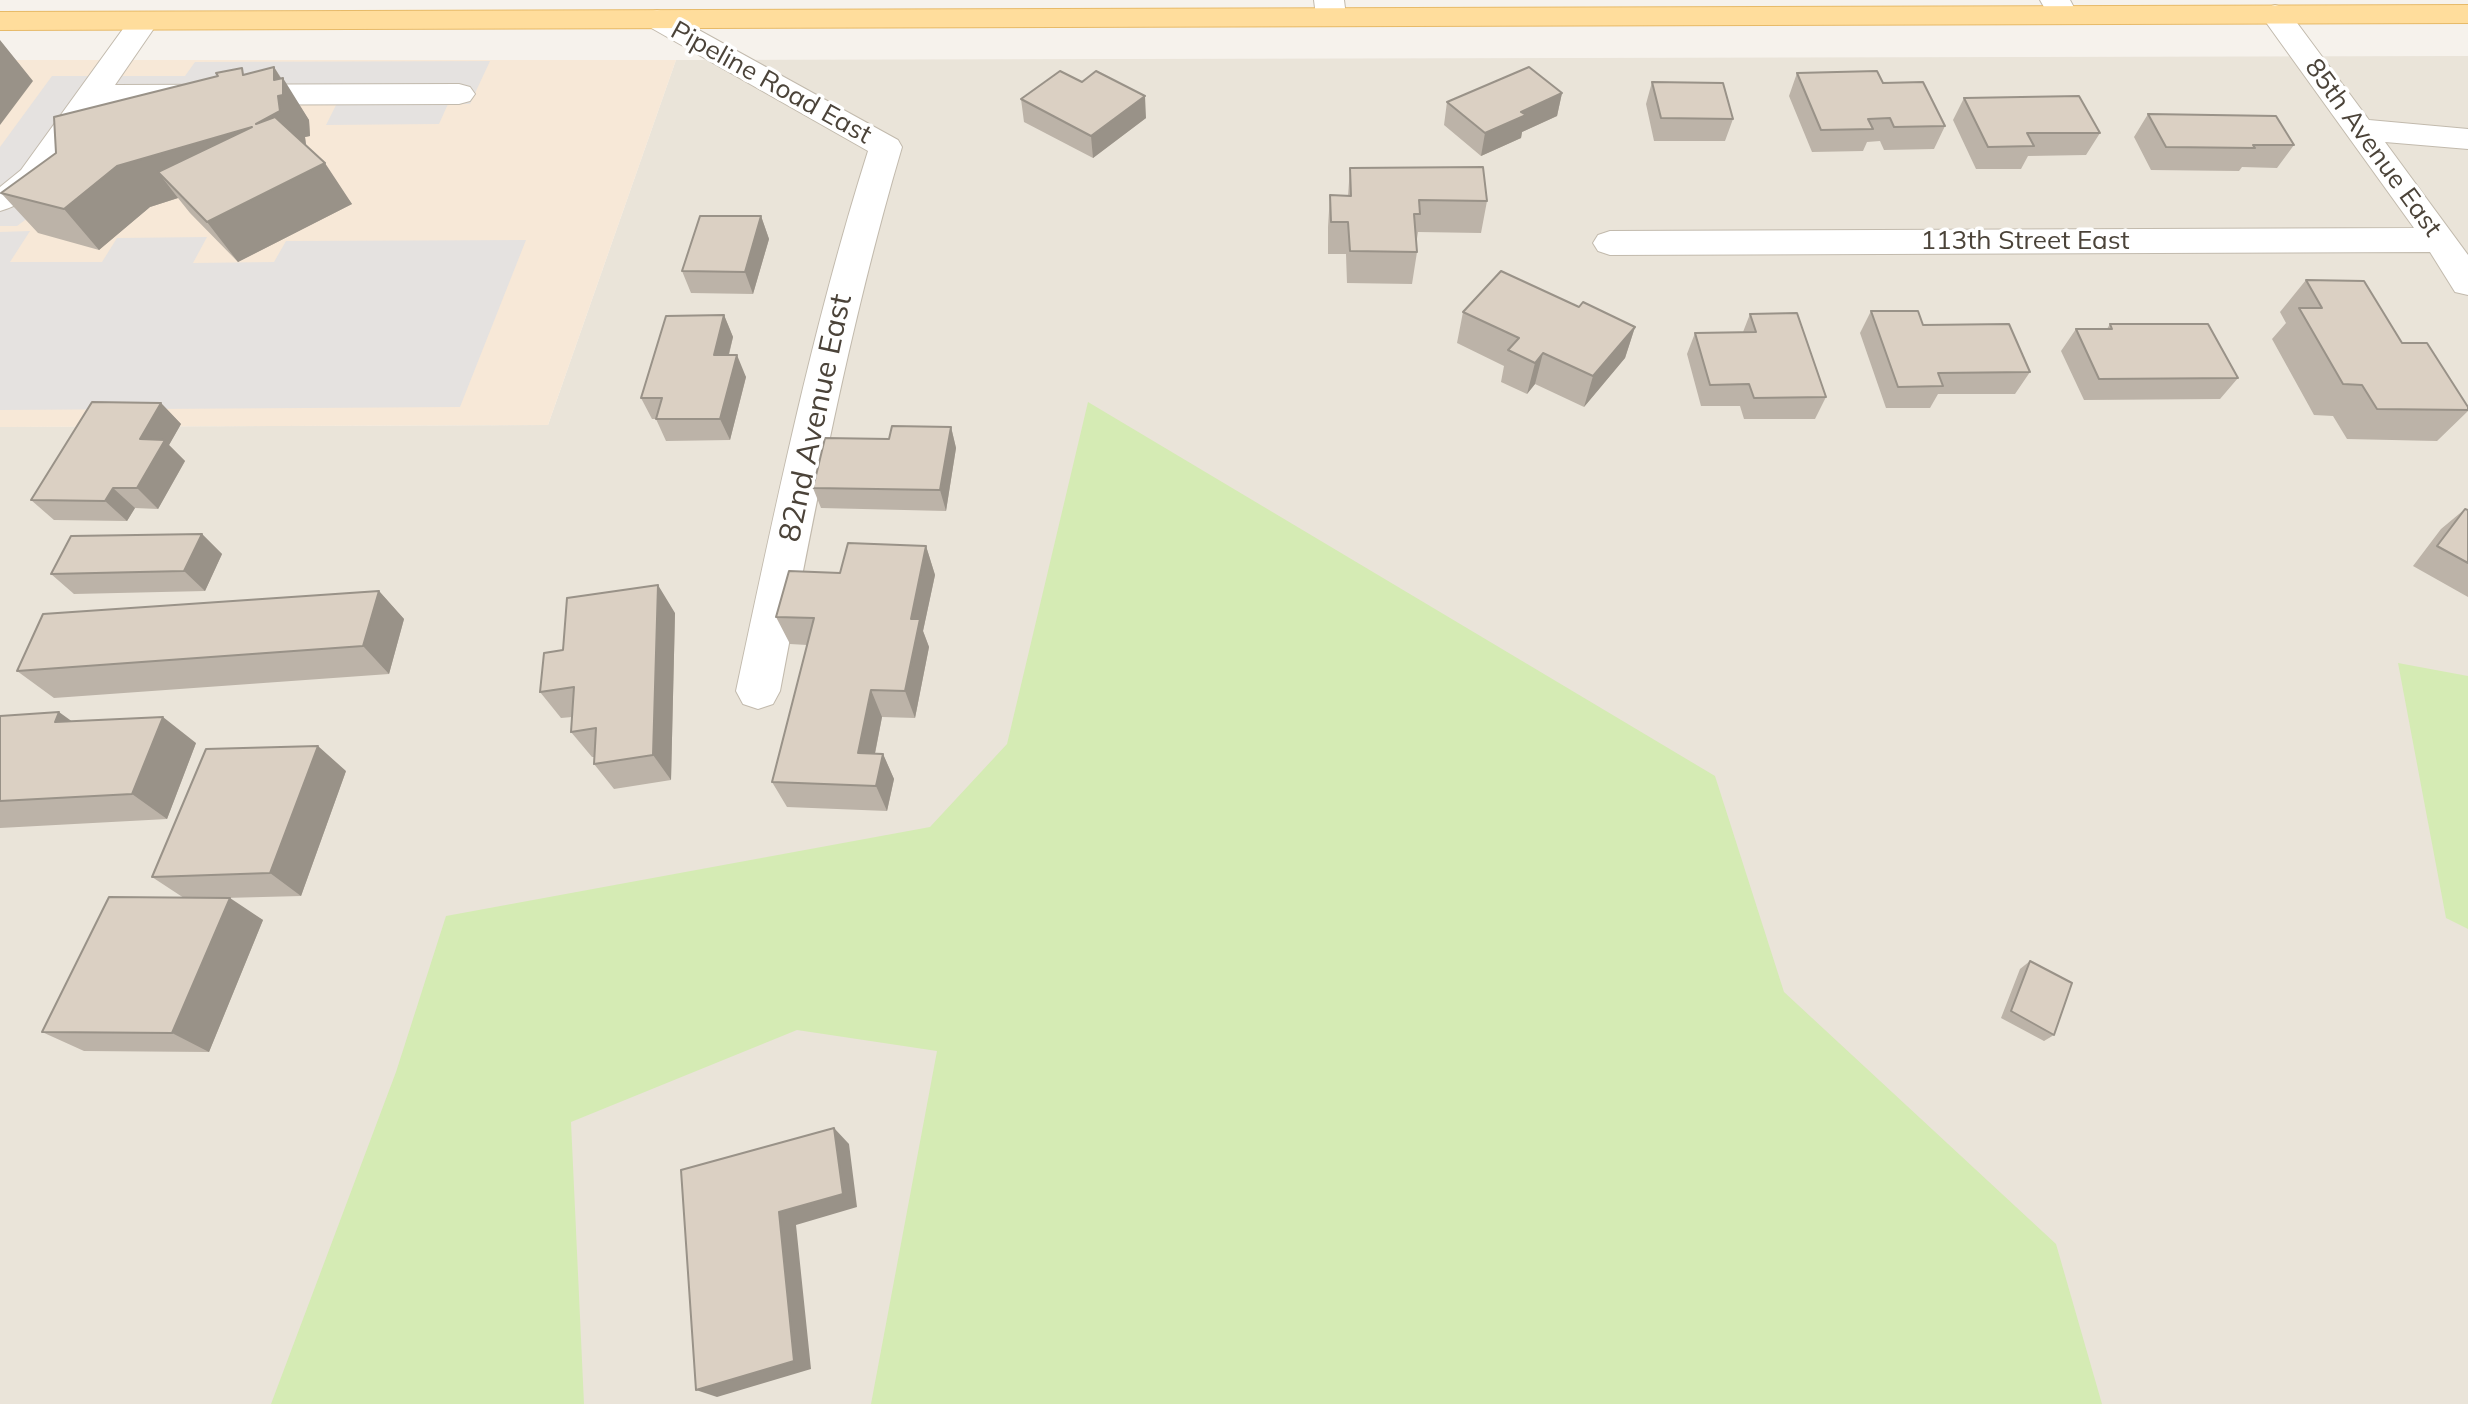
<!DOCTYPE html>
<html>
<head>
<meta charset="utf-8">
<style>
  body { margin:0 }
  canvas { display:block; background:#f6f2ec }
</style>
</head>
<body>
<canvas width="2468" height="1404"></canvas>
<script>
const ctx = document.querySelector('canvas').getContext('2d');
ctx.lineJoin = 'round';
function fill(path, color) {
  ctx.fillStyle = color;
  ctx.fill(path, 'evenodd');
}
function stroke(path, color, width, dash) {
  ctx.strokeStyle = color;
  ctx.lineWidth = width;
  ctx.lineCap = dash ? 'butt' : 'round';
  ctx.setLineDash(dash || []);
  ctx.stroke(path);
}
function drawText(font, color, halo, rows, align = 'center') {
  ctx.font = font + ' Mulish,sans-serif';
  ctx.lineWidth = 7;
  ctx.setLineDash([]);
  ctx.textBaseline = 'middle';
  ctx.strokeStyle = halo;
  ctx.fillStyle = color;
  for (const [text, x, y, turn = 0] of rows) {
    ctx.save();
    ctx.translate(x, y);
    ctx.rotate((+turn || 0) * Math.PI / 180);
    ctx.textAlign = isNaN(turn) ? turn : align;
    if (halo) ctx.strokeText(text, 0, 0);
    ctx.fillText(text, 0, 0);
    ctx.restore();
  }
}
fill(new Path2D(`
  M 2468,56 L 2468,1404 L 0,1404 L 0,427 L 548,425 L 676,60 Z`), '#eae4d9');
fill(new Path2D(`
  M 0,60 L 676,60 L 548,425 L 0,427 Z`), '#f7e8d7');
fill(new Path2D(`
  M 1088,402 L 1715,776 L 1784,992 L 2056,1244 L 2102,1404 L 871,1404 L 937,1051 L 797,1030 L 571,1122 L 584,1404 L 271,1404 L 396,1072 L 446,916 L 930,827 L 1007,744 Z
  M 2398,663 L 2468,676 L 2468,929 L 2446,918 Z`), '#d5ebb4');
fill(new Path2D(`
  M 490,61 L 470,104 L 448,104 L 439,124 L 326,125 L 336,105 L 194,105 L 84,176 L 17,226 L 0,226 L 0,147 L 52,76 L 185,76 L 195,62 Z
  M 30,231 L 10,262 L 102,262 L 117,238 L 207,237 L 193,263 L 274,262 L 286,241 L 526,240 L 460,407 L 0,410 L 0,232 Z`), '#e5e2e0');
const minor = new Path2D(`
  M 1314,0 L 1344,0 L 1346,16 L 1342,22 L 1331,25 L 1320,22 L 1316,16 Z
  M 2040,0 L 2070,0 L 2078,15 L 2074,21 L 2063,24 L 2052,21 Z
  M 2275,5 L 2286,8 L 2369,120 L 2468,129 L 2468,149 L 2385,142 L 2468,255 L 2468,295 L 2455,292 L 2430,252 L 1610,255 L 1598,251 L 1593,243 L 1598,235 L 1610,231 L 2414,228 L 2260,14 L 2264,8 Z
  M 657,10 L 668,13 L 898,140 L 902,147 C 849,326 815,508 780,691 L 773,704 L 758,709 L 743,704 L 736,691 C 775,509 812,328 868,151 L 646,25 L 642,19 L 646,13 Z
  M 144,12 L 155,15 L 159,21 L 115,85 L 459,84 L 470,87 L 475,94 L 470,101 L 459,104 L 101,105 C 73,144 50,198 0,211 L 0,187 L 21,170 L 133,15 Z`);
const major = new Path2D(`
  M 2468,5 L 2468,23 L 0,30 L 0,12 Z`);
stroke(minor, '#c2baad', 2);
stroke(major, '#e7ba68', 2);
fill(minor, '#fff');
fill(major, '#ffdd9c');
fill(new Path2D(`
  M 274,67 L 309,120 L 310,136 L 305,137 L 306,146 L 352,204 L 238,262 L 190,213 L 178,198 L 150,207 L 99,250 L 38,233 L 1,193 L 246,74 Z
  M 1797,73 L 1883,83 L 1945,126 L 1934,149 L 1884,150 L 1880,141 L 1867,142 L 1863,151 L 1812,152 L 1789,96 Z
  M 1652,82 L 1733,119 L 1725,141 L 1654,141 L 1646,104 Z
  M 1562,93 L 1557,116 L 1522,132 L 1521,138 L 1481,156 L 1444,125 L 1447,102 Z
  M 1964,98 L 2100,133 L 2086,155 L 2028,156 L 2021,169 L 1976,169 L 1953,120 Z
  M 1021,99 L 1146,118 L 1093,158 L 1024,122 Z
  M 2148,114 L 2294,145 L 2277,168 L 2242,167 L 2239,171 L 2151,170 L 2134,137 Z
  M 1350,168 L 1487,201 L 1481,233 L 1418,232 L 1416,245 L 1417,252 L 1412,284 L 1347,283 L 1346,254 L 1328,254 L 1328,227 L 1330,195 L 1348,196 Z
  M 761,216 L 769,239 L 753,294 L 691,293 L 682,271 Z
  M 2306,280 L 2402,343 L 2468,407 L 2468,411 L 2437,441 L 2347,439 L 2333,416 L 2314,415 L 2272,339 L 2286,323 L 2280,312 Z
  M 1579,307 L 1635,327 L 1625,358 L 1584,407 L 1535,384 L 1527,394 L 1501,382 L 1504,366 L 1457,343 L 1463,312 Z
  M 1871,311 L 1923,325 L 2030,372 L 2015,394 L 1938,394 L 1930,408 L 1886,408 L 1860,333 Z
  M 1750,314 L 1826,397 L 1815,419 L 1744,419 L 1740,406 L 1701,406 L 1687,354 L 1695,333 L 1743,332 Z
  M 724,315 L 733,337 L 729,355 L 746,377 L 730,440 L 666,441 L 656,419 L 652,419 L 641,398 Z
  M 2110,324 L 2238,378 L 2220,399 L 2084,400 L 2061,351 L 2076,329 L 2107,329 Z
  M 161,403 L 181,424 L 169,445 L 185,461 L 158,509 L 135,508 L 127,521 L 54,520 L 31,500 Z
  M 951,427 L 956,448 L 946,511 L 821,508 L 813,488 L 889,439 Z
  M 2465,509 L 2468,510 L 2468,597 L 2413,566 L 2441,529 Z
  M 202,534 L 222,554 L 205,591 L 74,594 L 51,574 Z
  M 926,546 L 935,575 L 923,631 L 929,647 L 915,718 L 882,717 L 875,754 L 883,754 L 894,779 L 887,811 L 787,807 L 772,782 L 807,645 L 790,644 L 776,617 Z
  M 379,591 L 404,619 L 389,674 L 54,698 L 17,671 Z
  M 675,613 L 671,780 L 614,789 L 594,764 L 595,757 L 592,757 L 571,732 L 572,717 L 561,718 L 540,692 L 563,650 Z
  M 0,716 L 72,722 L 196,743 L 167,819 L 0,828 Z
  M 346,771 L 301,896 L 224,898 L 263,920 L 209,1052 L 84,1051 L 42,1032 L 184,898 L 152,877 Z
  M 2030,961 L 2054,1035 L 2044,1041 L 2001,1018 L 2020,969 Z`), '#bcb3a8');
fill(new Path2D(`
  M 0,40 L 33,81 L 0,125 Z
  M 274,67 L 283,82 L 283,78 L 309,120 L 310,136 L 305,137 L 307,152 L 256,124 L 274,80 Z
  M 1562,93 L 1557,116 L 1522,132 L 1521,138 L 1481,156 L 1485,133 L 1521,112 Z
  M 1145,96 L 1146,118 L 1093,158 L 1091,136 Z
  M 252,127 L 158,172 L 178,198 L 150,207 L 99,250 L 64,209 L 117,166 Z
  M 325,163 L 352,204 L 238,262 L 207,222 Z
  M 761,216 L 769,239 L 753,294 L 745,272 Z
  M 724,315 L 733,337 L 723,377 L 714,355 Z
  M 1635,327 L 1625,358 L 1584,407 L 1593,376 Z
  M 1543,353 L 1535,384 L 1527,394 L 1535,363 Z
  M 737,355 L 746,377 L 730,440 L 720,419 Z
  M 161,403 L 181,424 L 169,445 L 185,461 L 158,509 L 137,488 L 140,439 Z
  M 951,427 L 956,448 L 946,511 L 940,490 Z
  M 113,488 L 135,508 L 127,521 L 105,501 Z
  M 202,534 L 222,554 L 205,591 L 184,571 Z
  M 926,546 L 935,575 L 923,631 L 929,647 L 915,718 L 905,691 L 911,619 Z
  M 658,585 L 675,613 L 671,780 L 653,755 Z
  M 379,591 L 404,619 L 389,674 L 363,646 Z
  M 871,690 L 882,717 L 870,778 L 858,753 Z
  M 59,712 L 95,738 L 55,722 Z
  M 163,717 L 196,743 L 167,819 L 132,794 Z
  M 318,746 L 346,771 L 301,896 L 270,873 Z
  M 883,754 L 894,779 L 887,811 L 876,786 Z
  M 230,898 L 263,920 L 209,1052 L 172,1033 Z
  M 834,1128 L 849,1144 L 857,1207 L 796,1225 L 811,1369 L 717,1397 L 696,1390 L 779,1212 Z`), '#999288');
const building = new Path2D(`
  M 274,67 L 274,80 L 283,78 L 283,95 L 278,96 L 280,111 L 256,124 L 275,117 L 325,163 L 207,222 L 158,172 L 252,127 L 117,166 L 64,209 L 1,193 L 56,153 L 54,117 L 218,76 L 216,73 L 242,68 L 243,75 Z
  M 1529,67 L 1562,93 L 1521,112 L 1526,115 L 1485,133 L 1447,102 Z
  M 1060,71 L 1082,82 L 1096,71 L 1145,96 L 1091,136 L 1021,99 Z
  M 1877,71 L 1883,83 L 1923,82 L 1945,126 L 1894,127 L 1890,118 L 1868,119 L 1873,129 L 1821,130 L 1797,73 Z
  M 1652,82 L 1723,83 L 1733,119 L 1661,118 Z
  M 2079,96 L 2100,133 L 2027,133 L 2034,146 L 1988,147 L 1964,98 Z
  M 2148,114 L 2276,116 L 2294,145 L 2253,145 L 2255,148 L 2166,147 Z
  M 1483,167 L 1487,201 L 1419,200 L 1420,214 L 1414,214 L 1417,252 L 1350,251 L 1348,222 L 1331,222 L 1330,195 L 1351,196 L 1350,168 Z
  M 700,216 L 761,216 L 745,272 L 682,271 Z
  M 1501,271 L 1579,307 L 1583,302 L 1635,327 L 1593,376 L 1543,353 L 1535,363 L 1508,350 L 1519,338 L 1463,312 Z
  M 2306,280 L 2364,281 L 2402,343 L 2427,343 L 2468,407 L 2468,410 L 2377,409 L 2362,385 L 2343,384 L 2299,308 L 2322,308 Z
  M 1871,311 L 1918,311 L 1923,325 L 2009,324 L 2030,372 L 1938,373 L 1943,386 L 1898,387 Z
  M 1797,313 L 1826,397 L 1754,398 L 1749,384 L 1710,385 L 1695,333 L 1756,332 L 1750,314 Z
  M 724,315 L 714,355 L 737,355 L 720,419 L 656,419 L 662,398 L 641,398 L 666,316 Z
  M 2110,324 L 2208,324 L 2238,378 L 2099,379 L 2076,329 L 2112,329 Z
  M 92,402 L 161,403 L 140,439 L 165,440 L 137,488 L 113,488 L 105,501 L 31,500 Z
  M 892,426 L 951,427 L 940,490 L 813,488 L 825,438 L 889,439 Z
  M 2465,509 L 2468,510 L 2468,563 L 2437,546 Z
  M 202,534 L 184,571 L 51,574 L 71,536 Z
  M 848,543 L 926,546 L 911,619 L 920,619 L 905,691 L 871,690 L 858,753 L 883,754 L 876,786 L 772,782 L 814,618 L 776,617 L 789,571 L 840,573 Z
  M 658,585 L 653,755 L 594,764 L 596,728 L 571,732 L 574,687 L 540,692 L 544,653 L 563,650 L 567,598 Z
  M 379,591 L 363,646 L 17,671 L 43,614 Z
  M 59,712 L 55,722 L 163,717 L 132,794 L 0,801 L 0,716 Z
  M 318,746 L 270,873 L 152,877 L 206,749 Z
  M 109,897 L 230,898 L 172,1033 L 42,1032 Z
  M 2030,961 L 2072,983 L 2054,1035 L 2011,1011 Z
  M 834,1128 L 843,1194 L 779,1212 L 794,1361 L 696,1390 L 681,1170 Z`);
fill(building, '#dbd0c3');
stroke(building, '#999288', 2);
drawText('26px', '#4b4339', '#fff', [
  ["Pipeline Road East",771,83,29],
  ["85th Avenue East",2373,148,54],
  ["113th Street East",2025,241]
]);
drawText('30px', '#4b4339', '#fff', [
  ["82nd Avenue East",816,418,-78]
]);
</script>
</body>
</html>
